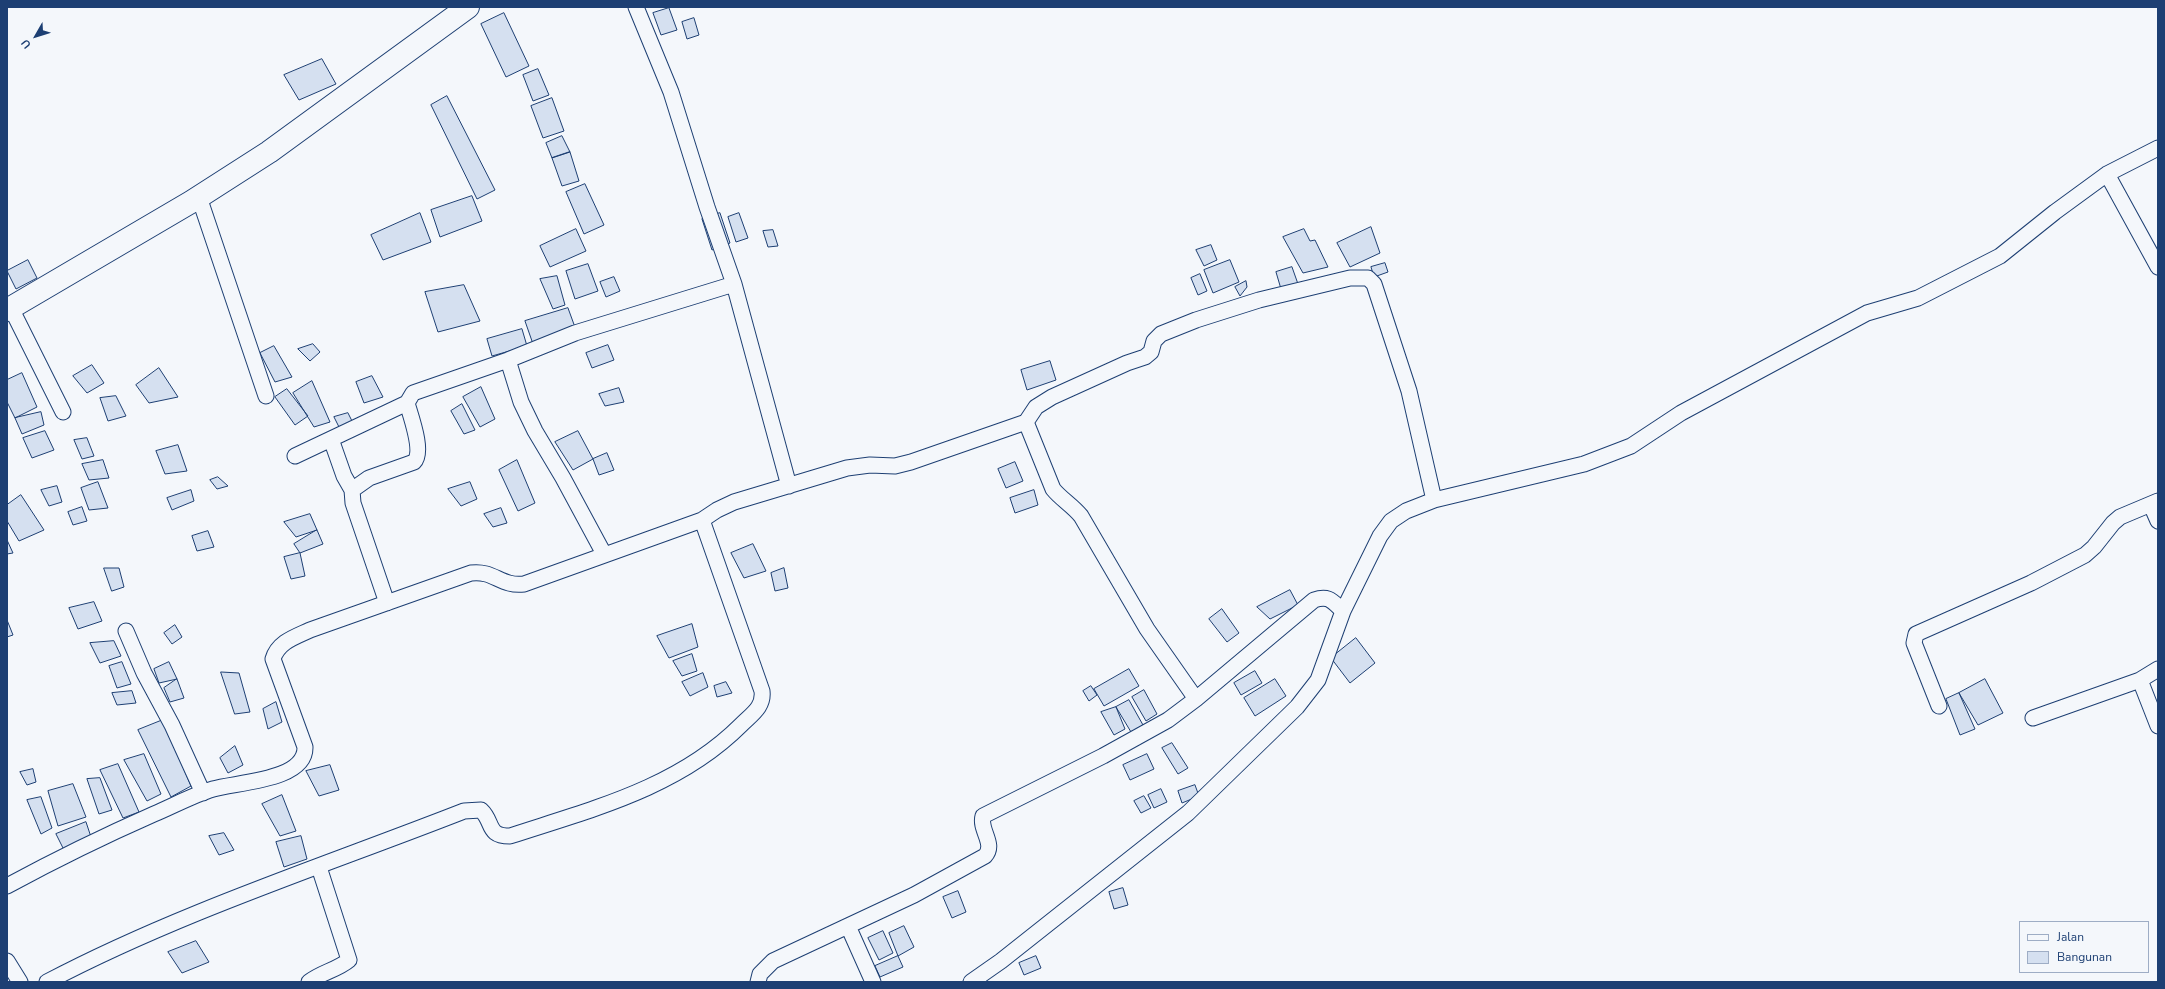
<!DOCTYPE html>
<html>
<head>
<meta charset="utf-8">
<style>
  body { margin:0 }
  #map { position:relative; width:2165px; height:989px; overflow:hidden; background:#f4f7fb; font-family:"Nunito Sans",sans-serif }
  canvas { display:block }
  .frame { position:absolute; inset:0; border:8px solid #1d3f73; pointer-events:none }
  .legend { position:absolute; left:2019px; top:921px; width:130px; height:52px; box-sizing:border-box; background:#f4f7fb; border:1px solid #9eadc5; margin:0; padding:5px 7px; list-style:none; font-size:12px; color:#1d3f73 }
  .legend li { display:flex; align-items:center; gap:8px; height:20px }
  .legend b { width:20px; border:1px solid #9eadc5 }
  .north { position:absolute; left:16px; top:16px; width:40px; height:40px; -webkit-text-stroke:3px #f4f7fb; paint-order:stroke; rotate:231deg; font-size:11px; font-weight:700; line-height:16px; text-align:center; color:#1d3f73 }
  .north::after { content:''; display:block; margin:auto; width:14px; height:18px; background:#1d3f73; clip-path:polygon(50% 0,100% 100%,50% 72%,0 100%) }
</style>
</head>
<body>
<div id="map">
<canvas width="2165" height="989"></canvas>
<div class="frame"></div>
<ul class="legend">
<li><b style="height:5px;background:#f4f7fb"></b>Jalan</li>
<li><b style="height:11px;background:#d5e0f0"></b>Bangunan</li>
</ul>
<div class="north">U</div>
</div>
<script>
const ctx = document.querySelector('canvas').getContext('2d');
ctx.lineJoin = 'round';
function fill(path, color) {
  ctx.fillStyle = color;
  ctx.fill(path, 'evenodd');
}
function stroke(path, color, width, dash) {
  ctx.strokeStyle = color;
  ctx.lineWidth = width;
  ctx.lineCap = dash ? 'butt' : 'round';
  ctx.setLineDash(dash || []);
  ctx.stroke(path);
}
const building = new Path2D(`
  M 669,8 L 677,30 L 661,35 L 653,13 Z
  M 504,13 L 529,66 L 506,77 L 481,24 Z
  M 694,18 L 699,35 L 687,39 L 682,22 Z
  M 322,59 L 336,84 L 299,100 L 284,75 Z
  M 538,69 L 549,95 L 533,101 L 523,75 Z
  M 447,96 L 495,190 L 477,199 L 431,105 Z
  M 552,98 L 564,131 L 543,138 L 531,106 Z
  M 562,136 L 570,152 L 552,158 L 546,143 Z
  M 570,152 L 579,181 L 562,186 L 552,158 Z
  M 585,184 L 604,225 L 584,234 L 566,192 Z
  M 472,196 L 482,221 L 440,237 L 431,210 Z
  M 420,213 L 431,242 L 383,260 L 371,235 Z
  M 720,213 L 730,243 L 712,250 L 702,219 Z
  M 739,213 L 748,238 L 736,242 L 728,217 Z
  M 1371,227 L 1380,253 L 1350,267 L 1337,243 Z
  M 576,229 L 586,251 L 550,267 L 540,246 Z
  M 1304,229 L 1310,241 L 1315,240 L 1328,267 L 1303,273 L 1283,237 Z
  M 773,230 L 778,246 L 768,247 L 763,231 Z
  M 1211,245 L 1217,260 L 1204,266 L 1196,250 Z
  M 28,260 L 37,278 L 16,289 L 7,271 Z
  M 1230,260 L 1239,282 L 1213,293 L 1204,270 Z
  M 1385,263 L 1388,272 L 1374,277 L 1371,267 Z
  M 588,264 L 598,291 L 575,299 L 566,271 Z
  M 1292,267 L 1298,284 L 1281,289 L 1276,272 Z
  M 1200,274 L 1207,291 L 1198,295 L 1191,278 Z
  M 557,276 L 565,305 L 553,309 L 540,279 Z
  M 614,277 L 620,291 L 606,297 L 600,282 Z
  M 1246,281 L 1247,287 L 1240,296 L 1235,287 Z
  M 464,285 L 480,321 L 438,332 L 425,292 Z
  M 568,308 L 576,330 L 533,344 L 525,321 Z
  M 522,329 L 527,346 L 492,356 L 487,339 Z
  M 313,344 L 320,352 L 310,361 L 298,349 Z
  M 608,345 L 614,360 L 592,368 L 586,353 Z
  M 274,346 L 292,377 L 275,382 L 260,353 Z
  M 1050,361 L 1056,380 L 1027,390 L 1021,370 Z
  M 92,365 L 104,383 L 87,393 L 73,376 Z
  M 159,368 L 178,397 L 149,403 L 136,385 Z
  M 22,373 L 37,407 L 15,418 L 7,402 L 7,380 Z
  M 372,376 L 383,397 L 364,403 L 356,382 Z
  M 312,381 L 330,422 L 314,427 L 293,393 Z
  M 481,387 L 495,419 L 480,427 L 463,397 Z
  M 619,388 L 624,402 L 605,406 L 599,394 Z
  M 287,389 L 308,416 L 295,425 L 275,397 Z
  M 116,396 L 126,416 L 108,421 L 100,398 Z
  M 462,404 L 475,430 L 464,434 L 451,411 Z
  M 41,412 L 44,425 L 22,434 L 15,418 Z
  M 348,413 L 353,423 L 340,429 L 334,417 Z
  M 45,431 L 54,450 L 32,458 L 23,438 Z
  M 578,431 L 593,459 L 573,470 L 555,442 Z
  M 87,438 L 94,456 L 82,459 L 74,440 Z
  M 178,445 L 187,471 L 165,474 L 156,451 Z
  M 607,453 L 614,470 L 599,475 L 593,459 Z
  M 103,460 L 109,478 L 89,480 L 82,464 Z
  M 517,460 L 535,503 L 518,511 L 499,470 Z
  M 1015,462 L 1023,481 L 1006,488 L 998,469 Z
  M 218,477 L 228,486 L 217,489 L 210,480 Z
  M 98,482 L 108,508 L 89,510 L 81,488 Z
  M 470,482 L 477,499 L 461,506 L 448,489 Z
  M 57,486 L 62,502 L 49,506 L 41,490 Z
  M 191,490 L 194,501 L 172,510 L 167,498 Z
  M 1034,490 L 1038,505 L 1015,513 L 1010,498 Z
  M 21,495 L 44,530 L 19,541 L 7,521 L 7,505 Z
  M 82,507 L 87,521 L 73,525 L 68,512 Z
  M 501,508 L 507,523 L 493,527 L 484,514 Z
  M 310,514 L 317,530 L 296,537 L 284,522 Z
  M 317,530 L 323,544 L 300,553 L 294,544 Z
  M 208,531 L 214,547 L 197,551 L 192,536 Z
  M 7,540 L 13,553 L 7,554 Z
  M 753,544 L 766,571 L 744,578 L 731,553 Z
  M 300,553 L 305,576 L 291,579 L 284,557 Z
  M 104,568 L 119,568 L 124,587 L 112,591 Z
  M 784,568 L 788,588 L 775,591 L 771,573 Z
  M 1290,590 L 1298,605 L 1270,619 L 1257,607 Z
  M 94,602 L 102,621 L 78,629 L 69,608 Z
  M 1222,609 L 1239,633 L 1227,642 L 1209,619 Z
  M 7,620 L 13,635 L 7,637 Z
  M 692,624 L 698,647 L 669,658 L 657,636 Z
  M 175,625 L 182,637 L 172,644 L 164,633 Z
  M 1356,638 L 1375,663 L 1350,683 L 1331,658 Z
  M 114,641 L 121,656 L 100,663 L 90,643 Z
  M 692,654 L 697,671 L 682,676 L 673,661 Z
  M 122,662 L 131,684 L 117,688 L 109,666 Z
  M 169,662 L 177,679 L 159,683 L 154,669 Z
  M 1129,669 L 1139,686 L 1104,706 L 1094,689 Z
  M 1255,671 L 1262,683 L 1241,695 L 1234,683 Z
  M 221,672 L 239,673 L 250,712 L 235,714 Z
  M 703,673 L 708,687 L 690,696 L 682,682 Z
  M 177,679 L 184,698 L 170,702 L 164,688 Z
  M 1275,679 L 1286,696 L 1255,716 L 1244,698 Z
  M 1985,679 L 2003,713 L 1978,725 L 1959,693 Z
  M 726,682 L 732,693 L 717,697 L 714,686 Z
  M 1091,686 L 1097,695 L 1089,701 L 1083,691 Z
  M 1144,690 L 1157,714 L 1146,721 L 1132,697 Z
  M 132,691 L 136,703 L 117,705 L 112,693 Z
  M 1959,693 L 1975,729 L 1960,735 L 1946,699 Z
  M 1129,700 L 1143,725 L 1131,732 L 1116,707 Z
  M 276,702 L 282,722 L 268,729 L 263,709 Z
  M 1116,707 L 1125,729 L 1114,735 L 1101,712 Z
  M 163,720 L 191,786 L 171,797 L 138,730 Z
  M 1172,743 L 1188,768 L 1178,774 L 1162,748 Z
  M 235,746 L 243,765 L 228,773 L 220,758 Z
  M 144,754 L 161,794 L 147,801 L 124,760 Z
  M 1147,754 L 1154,769 L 1130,780 L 1123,765 Z
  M 118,764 L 139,812 L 123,818 L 100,770 Z
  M 330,765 L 339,790 L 319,796 L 306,771 Z
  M 33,769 L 36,782 L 27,785 L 20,772 Z
  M 100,778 L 112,810 L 99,814 L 87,779 Z
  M 73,784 L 86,817 L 58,826 L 48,791 Z
  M 1195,785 L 1199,796 L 1182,803 L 1178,791 Z
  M 1161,789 L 1167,802 L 1154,808 L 1148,795 Z
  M 282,795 L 296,831 L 280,836 L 262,804 Z
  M 1144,796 L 1151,808 L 1141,813 L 1134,801 Z
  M 41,797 L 52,828 L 41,834 L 27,800 Z
  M 86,822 L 93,843 L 64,850 L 56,834 Z
  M 224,833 L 234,850 L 219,855 L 209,836 Z
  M 301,836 L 307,859 L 284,867 L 276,842 Z
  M 1123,888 L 1128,905 L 1114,909 L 1109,892 Z
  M 958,891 L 966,912 L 952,918 L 943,897 Z
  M 904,926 L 914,947 L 898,956 L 889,933 Z
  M 883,931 L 893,953 L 879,960 L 868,938 Z
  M 196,941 L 209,962 L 182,973 L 168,952 Z
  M 898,956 L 903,967 L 880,977 L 875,966 Z
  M 1036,956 L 1041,968 L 1024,975 L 1019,963 Z`);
fill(building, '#d5e0f0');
stroke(building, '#1d3f73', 1);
const street = new Path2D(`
  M 636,7 L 671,92 L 707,207 L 734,284 L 789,486
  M 2107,174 L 2158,267
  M 199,197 L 266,396
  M 11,308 L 63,412
  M 508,360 L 521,402 L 535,431 L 563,478 L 604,554
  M 1026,422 L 1036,407 L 1052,397 L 1127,363 L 1145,357 L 1151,352 L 1154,341 L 1161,334 L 1196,320 L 1259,300 L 1350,278 L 1368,278 L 1374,284 L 1409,391 L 1434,500
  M 331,439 L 344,476 L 352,490
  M 295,456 L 407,403
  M 2151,505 L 2158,521
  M 387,603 L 353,503 L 352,490 L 369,478 L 414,462 C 424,452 411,417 407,403 L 413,393 L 508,360 L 575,333 L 734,284
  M 126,631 L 144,673 L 172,725 L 203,793
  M 2140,680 L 2158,726
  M 1939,706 L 1914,643 L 1916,634 L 2031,583 L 2085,555 L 2094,547 L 2113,523 L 2120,517 L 2158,501
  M 2033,718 L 2140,680 L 2158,669
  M 7,886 C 55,860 104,836 154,814 C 173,806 193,795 213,789 C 236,782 306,781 305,747 L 273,659 C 278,642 295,637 310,630 L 471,573 C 494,570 501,587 524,584 L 702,520 L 717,510 L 734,502 L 847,468 L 870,465 L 895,466 L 911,462 L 1026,422 L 1053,489 C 1061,499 1072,505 1081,516 L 1147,629 L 1196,699
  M 848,926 L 873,982
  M 7,961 L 20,982
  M 47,982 C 178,913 326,865 464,811 L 481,810 C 494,822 486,836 510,836 C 592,809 678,788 741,725 C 752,714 764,707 762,691 L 702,520
  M 309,982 C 322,972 337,970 349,960 L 319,867
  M 758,982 L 760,974 L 773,961 L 914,895 L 985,856 C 996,844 979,830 983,816 L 1103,756 L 1168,720 L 1196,699 L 1314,600 C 1329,595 1332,601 1343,611
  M 971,982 L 1001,961 L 1188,813 L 1297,707 L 1318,680 L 1343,611 L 1380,536 L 1391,521 L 1406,511 L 1434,500 L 1584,464 L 1631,446 L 1681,413 L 1867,313 L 1918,298 L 2000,256 L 2055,212 L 2107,174 L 2158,148`);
const secondary = new Path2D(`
  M 7,310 L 191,202 L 269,152 L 468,7`);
stroke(street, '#1d3f73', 17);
stroke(secondary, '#1d3f73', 24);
stroke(street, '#f4f7fb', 15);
stroke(secondary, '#f4f7fb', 22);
</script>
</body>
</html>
